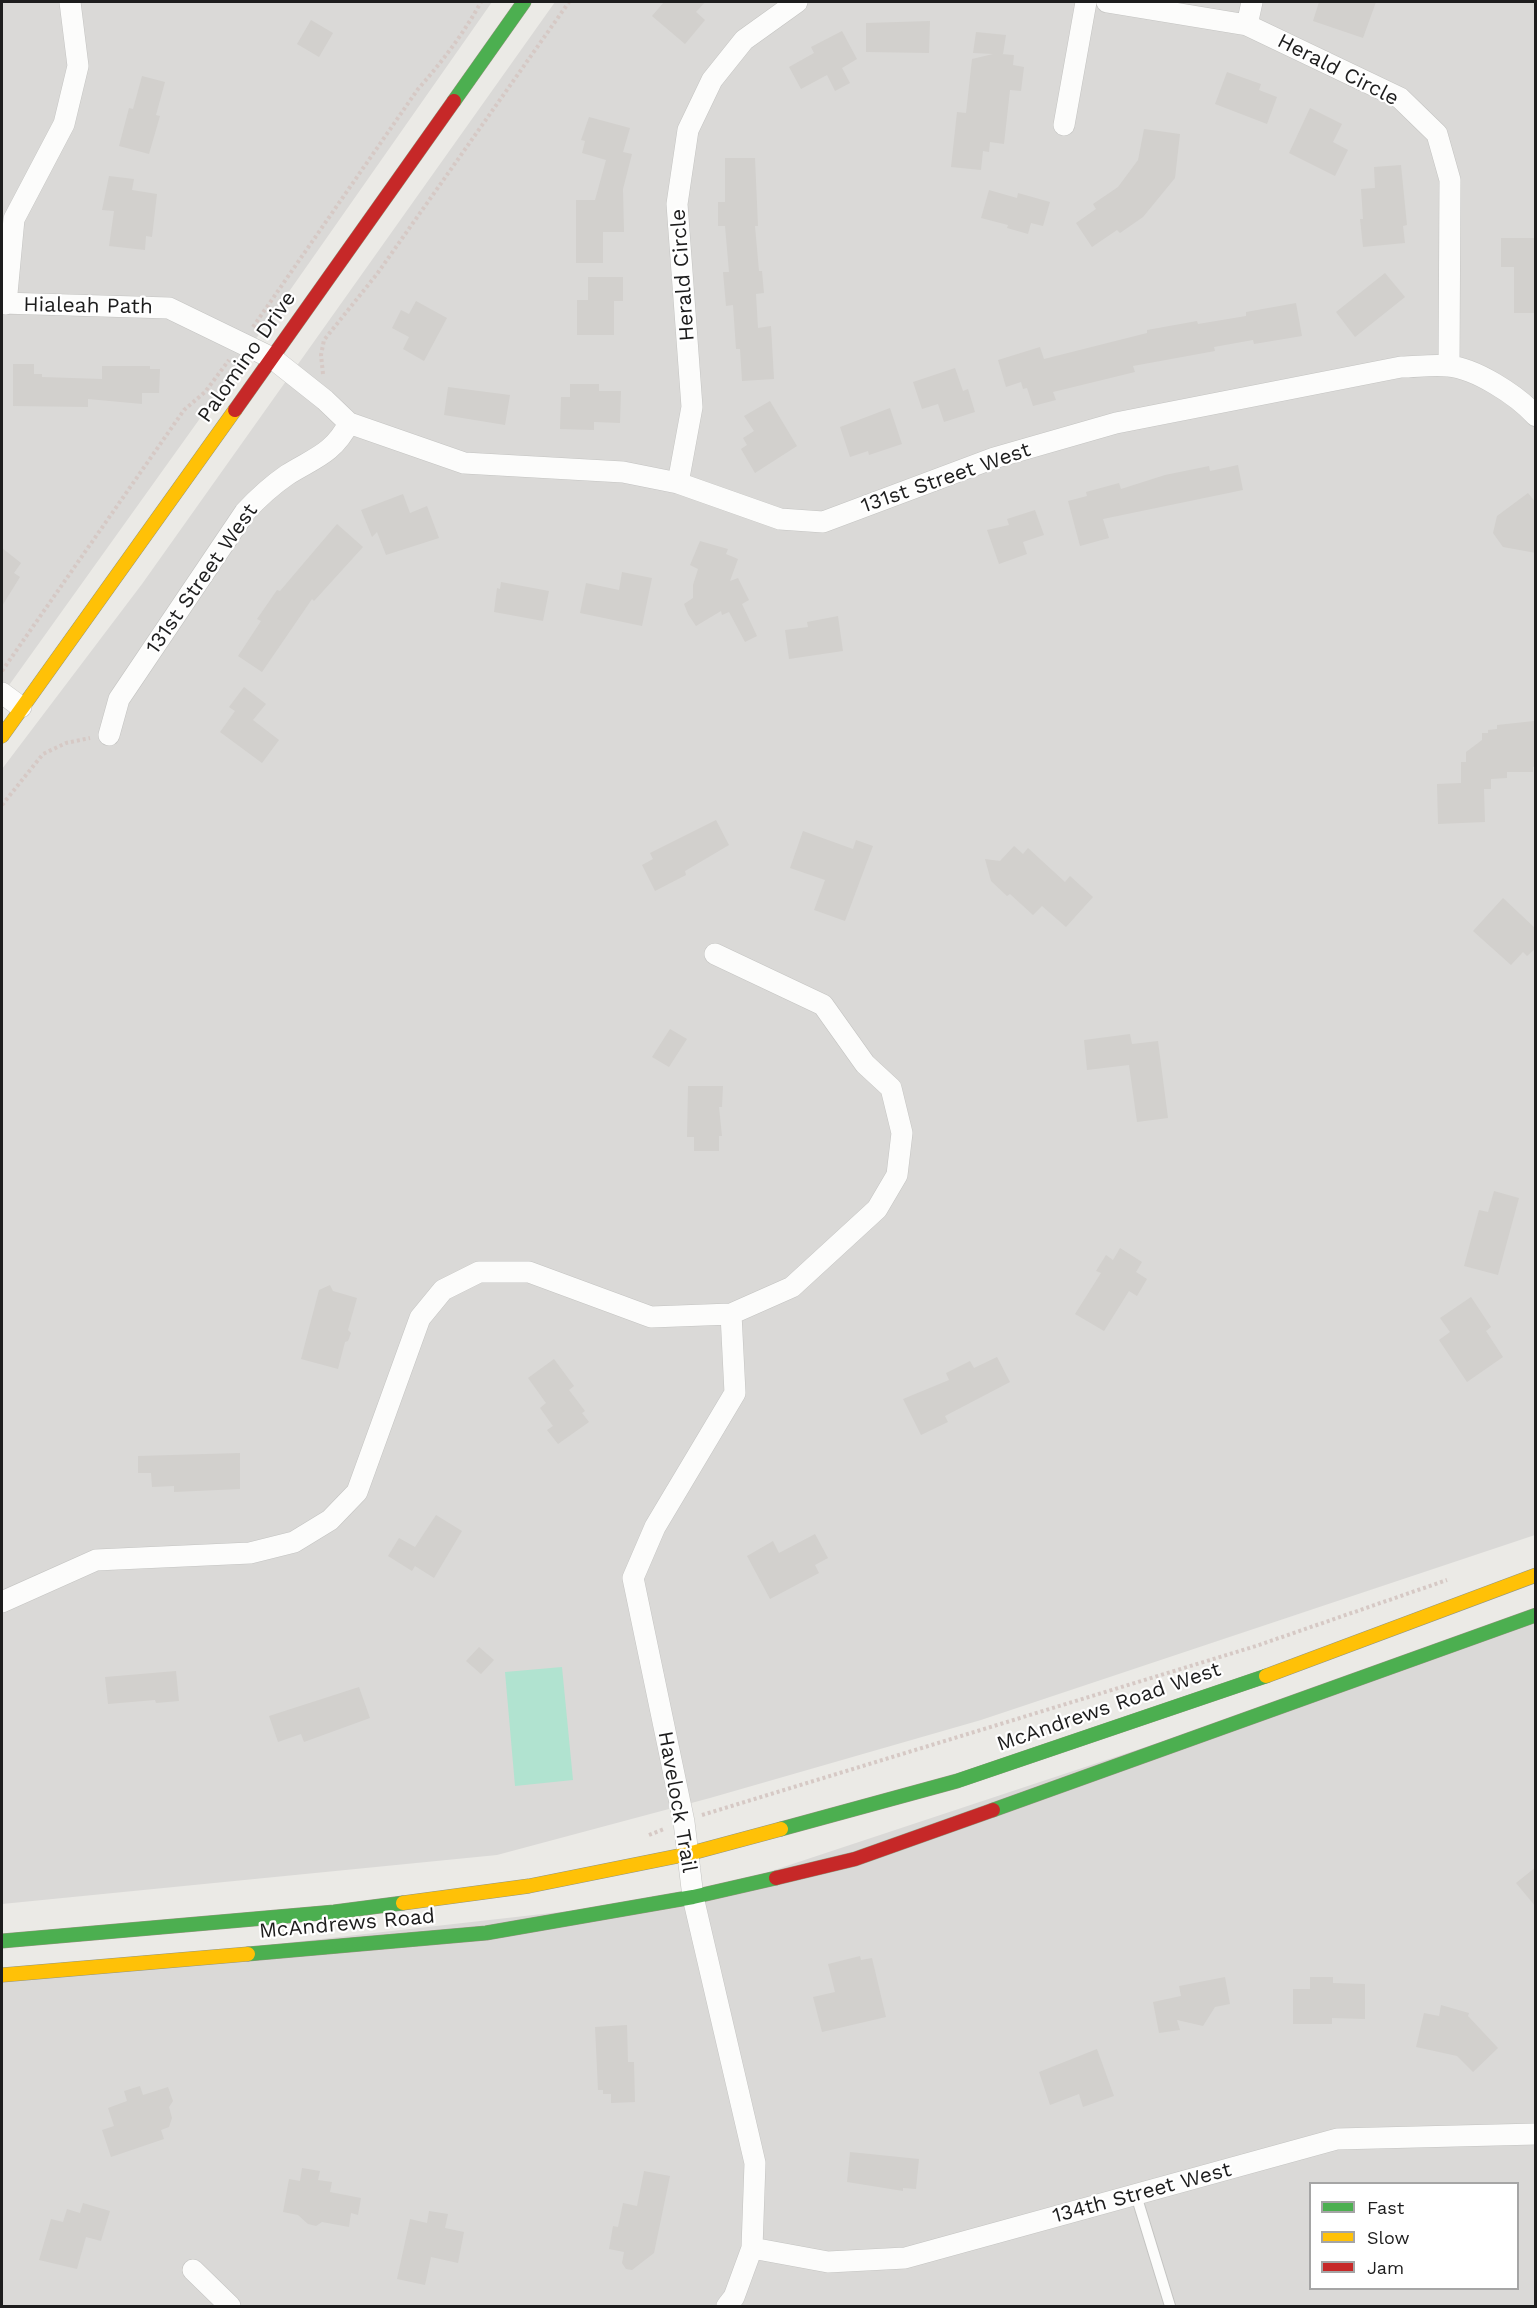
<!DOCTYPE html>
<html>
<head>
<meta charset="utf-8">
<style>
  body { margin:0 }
  #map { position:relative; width:1537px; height:2308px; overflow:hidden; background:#ebeae6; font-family:"Work Sans",sans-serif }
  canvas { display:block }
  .frame { position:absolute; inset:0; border:3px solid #1d1d1d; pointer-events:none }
  .legend { position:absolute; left:1309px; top:2182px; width:210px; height:108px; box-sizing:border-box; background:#fff; border:2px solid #a5a5a5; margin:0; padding:8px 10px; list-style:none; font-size:18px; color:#1d1d1d }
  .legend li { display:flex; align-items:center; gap:12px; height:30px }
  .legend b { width:30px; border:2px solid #a5a5a5 }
</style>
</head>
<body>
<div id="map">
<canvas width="1537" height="2308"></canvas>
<div class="frame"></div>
<ul class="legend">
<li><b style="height:8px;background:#4caf50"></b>Fast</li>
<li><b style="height:8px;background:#ffc107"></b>Slow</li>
<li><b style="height:8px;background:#c62828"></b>Jam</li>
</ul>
</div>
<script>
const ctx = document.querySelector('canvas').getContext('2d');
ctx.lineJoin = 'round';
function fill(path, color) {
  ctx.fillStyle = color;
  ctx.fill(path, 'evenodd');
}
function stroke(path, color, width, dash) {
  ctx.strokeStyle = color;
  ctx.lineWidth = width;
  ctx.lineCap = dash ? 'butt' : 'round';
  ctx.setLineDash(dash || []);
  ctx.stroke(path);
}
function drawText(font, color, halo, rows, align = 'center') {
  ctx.font = font + ' "Work Sans",sans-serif';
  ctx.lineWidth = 4.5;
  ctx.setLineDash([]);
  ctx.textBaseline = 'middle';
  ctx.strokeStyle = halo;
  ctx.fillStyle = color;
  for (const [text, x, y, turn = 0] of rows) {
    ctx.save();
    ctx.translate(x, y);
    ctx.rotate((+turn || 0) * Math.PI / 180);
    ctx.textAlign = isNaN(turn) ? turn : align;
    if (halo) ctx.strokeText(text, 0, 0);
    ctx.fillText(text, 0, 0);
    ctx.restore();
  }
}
fill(new Path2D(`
  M 2,2 L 492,2 L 206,410 L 2,695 Z
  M 555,2 L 1535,2 L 1535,1535 L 981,1720 L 710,1798 L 497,1855 L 2,1904 L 2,769 L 142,584 Z
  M 1535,1615 L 1535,2306 L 2,2306 L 2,1975 L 693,1897 L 1423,1655 ZM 1310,2184 L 1518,2184 L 1518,2288 L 1310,2288 Z`), '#dad9d7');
fill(new Path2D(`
  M 562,1667 L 573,1780 L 515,1786 L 505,1672 Z`), '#b1e3d0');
fill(new Path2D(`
  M 664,2 L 705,2 L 696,12 L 705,20 L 685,44 L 652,16 Z
  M 1319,2 L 1376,2 L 1363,38 L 1313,21 Z
  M 311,20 L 333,33 L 319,57 L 297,44 Z
  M 930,21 L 929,53 L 866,52 L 866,23 Z
  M 842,31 L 857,59 L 842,68 L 850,83 L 835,91 L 827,75 L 801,89 L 789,67 L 814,53 L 811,47 Z
  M 976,32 L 1006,35 L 1003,54 L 1001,54 L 1014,55 L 1013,65 L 1024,67 L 1021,91 L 1010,90 L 1004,144 L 990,142 L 989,152 L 983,151 L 981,170 L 951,167 L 957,112 L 966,113 L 972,59 L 993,54 L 973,53 Z
  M 1227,72 L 1261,84 L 1259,90 L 1277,97 L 1267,124 L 1215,104 Z
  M 142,76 L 165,82 L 156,115 L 160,116 L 149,154 L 119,146 L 129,108 L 133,109 Z
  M 1310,108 L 1342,124 L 1333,142 L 1348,150 L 1335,176 L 1289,153 Z
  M 589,117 L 630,128 L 623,152 L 632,154 L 623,189 L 624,232 L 603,232 L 603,263 L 576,263 L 576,200 L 595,200 L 606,160 L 582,153 L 585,141 L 581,140 Z
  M 1144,129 L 1180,134 L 1175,178 L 1143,217 L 1120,233 L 1117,230 L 1092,247 L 1076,223 L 1096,209 L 1093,204 L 1118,187 L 1138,160 Z
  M 725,158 L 755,158 L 758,226 L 755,226 L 759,271 L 762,271 L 764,293 L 756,294 L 758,328 L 771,326 L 774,379 L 742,381 L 740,349 L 736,349 L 733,305 L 726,306 L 723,272 L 729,272 L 725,226 L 718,226 L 718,202 L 725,202 Z
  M 1401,165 L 1407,225 L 1403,226 L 1405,243 L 1363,247 L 1360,219 L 1363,219 L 1361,189 L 1375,188 L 1374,167 Z
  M 109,176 L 134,179 L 132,190 L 157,194 L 152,237 L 146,236 L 145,250 L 109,246 L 114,211 L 102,210 Z
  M 989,190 L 1017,198 L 1018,193 L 1050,202 L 1043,226 L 1031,223 L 1028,234 L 1007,228 L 1008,225 L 981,218 Z
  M 1501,238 L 1536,238 L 1536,313 L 1514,313 L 1514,267 L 1501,267 Z
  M 1385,273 L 1405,297 L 1355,337 L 1336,312 Z
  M 588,277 L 623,277 L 623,301 L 614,301 L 614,335 L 577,335 L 577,300 L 588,300 Z
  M 416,301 L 447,318 L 424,361 L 403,349 L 409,337 L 392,328 L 401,310 L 409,314 Z
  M 1296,303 L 1302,336 L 1254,344 L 1253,340 L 1214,347 L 1215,351 L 1133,366 L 1135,372 L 1053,392 L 1056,400 L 1033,406 L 1027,388 L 1023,389 L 1021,382 L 1006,387 L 998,360 L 1040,347 L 1044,359 L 1147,333 L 1147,330 L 1197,321 L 1198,324 L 1246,316 L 1246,312 Z
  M 13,364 L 34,364 L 34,374 L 42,374 L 42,377 L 102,379 L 102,366 L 150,366 L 150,369 L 160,369 L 159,393 L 142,393 L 142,404 L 88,399 L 88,407 L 13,406 Z
  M 955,368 L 963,391 L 968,389 L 975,412 L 944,422 L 938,404 L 922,409 L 913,382 Z
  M 570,384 L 599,384 L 599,391 L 621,391 L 620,423 L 594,422 L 594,430 L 560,429 L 561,397 L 570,397 Z
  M 448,387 L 510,395 L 505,425 L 444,415 Z
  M 770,401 L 797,446 L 755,473 L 741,449 L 747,445 L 743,438 L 754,431 L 744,416 Z
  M 890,408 L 902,444 L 869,455 L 868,451 L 850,457 L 840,427 Z
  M 1238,465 L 1243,490 L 1103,519 L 1109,538 L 1080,546 L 1068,501 L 1087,496 L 1086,492 L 1119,483 L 1121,489 L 1165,475 L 1209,466 L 1210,471 Z
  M 1528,493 L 1536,503 L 1536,553 L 1503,547 L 1493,533 L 1497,516 Z
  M 403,494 L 410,513 L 427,506 L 439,538 L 386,555 L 377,532 L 372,537 L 361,510 Z
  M 1035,510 L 1044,535 L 1023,542 L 1027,554 L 999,564 L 987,530 L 1009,525 L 1007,519 Z
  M 337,524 L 363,547 L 314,601 L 312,599 L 262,672 L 238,656 L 261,621 L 257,619 L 277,590 L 280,591 Z
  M 700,541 L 728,549 L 726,554 L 738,559 L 730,581 L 738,578 L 749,600 L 742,604 L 757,636 L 745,642 L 729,612 L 722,615 L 721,611 L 696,626 L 688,614 L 684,604 L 693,598 L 693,585 L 698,569 L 690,565 Z
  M 2,548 L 21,563 L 14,573 L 20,577 L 2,606 Z
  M 622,572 L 652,578 L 642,626 L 580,613 L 586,583 L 619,590 Z
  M 501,582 L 549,591 L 543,621 L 494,612 L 497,588 L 500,589 Z
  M 838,616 L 843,651 L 789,659 L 785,630 L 808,627 L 807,622 Z
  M 244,687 L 266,704 L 253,720 L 279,740 L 262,763 L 220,732 L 235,711 L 229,707 Z
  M 1534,721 L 1536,766 L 1533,767 L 1533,772 L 1507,772 L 1507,778 L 1491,779 L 1491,789 L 1484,789 L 1485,822 L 1438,824 L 1437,784 L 1461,783 L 1461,762 L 1466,762 L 1466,752 L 1482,740 L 1482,733 L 1488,733 L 1488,730 L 1497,729 L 1497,725 Z
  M 716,820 L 729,845 L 685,871 L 686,875 L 655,891 L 642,865 L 653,859 L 650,853 Z
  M 803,831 L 853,849 L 856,840 L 873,846 L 845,921 L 814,910 L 825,880 L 790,868 Z
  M 1014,846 L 1023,854 L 1028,848 L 1065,882 L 1070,876 L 1093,897 L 1066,927 L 1042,906 L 1033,915 L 1010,894 L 1007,896 L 991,881 L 985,859 L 1000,861 Z
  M 1503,898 L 1536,929 L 1536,948 L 1527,956 L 1523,952 L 1511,965 L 1473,931 Z
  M 670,1029 L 687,1039 L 669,1067 L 652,1057 Z
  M 1130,1034 L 1132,1044 L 1158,1041 L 1168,1118 L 1137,1122 L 1129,1065 L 1087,1070 L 1084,1040 Z
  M 688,1086 L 723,1086 L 722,1107 L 719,1107 L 722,1136 L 719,1136 L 719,1151 L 694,1151 L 694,1137 L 687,1137 Z
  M 1494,1191 L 1519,1198 L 1498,1275 L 1464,1266 L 1479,1210 L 1488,1212 Z
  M 1120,1248 L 1142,1262 L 1136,1272 L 1147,1279 L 1137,1296 L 1129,1291 L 1104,1331 L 1075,1314 L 1101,1273 L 1096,1271 L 1106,1255 L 1113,1260 Z
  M 330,1285 L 333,1291 L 357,1298 L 348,1330 L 351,1333 L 348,1341 L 345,1342 L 338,1369 L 301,1359 L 319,1290 Z
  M 1471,1297 L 1491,1327 L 1486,1331 L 1503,1357 L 1467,1382 L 1439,1340 L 1450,1332 L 1440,1318 Z
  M 997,1357 L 1010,1382 L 945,1416 L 948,1422 L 921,1435 L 903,1399 L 949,1380 L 946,1373 L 970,1361 L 974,1368 Z
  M 554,1359 L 574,1386 L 569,1390 L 585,1411 L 582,1413 L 589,1422 L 558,1444 L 547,1430 L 553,1426 L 540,1408 L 546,1403 L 528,1378 Z
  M 240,1453 L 240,1489 L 174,1492 L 174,1486 L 152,1487 L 151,1473 L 138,1473 L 138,1456 Z
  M 436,1515 L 462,1531 L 434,1578 L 415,1566 L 412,1571 L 388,1556 L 399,1538 L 415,1547 Z
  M 815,1534 L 828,1558 L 815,1565 L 819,1573 L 770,1599 L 747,1556 L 773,1541 L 779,1553 Z
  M 479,1647 L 494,1660 L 481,1674 L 466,1661 Z
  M 176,1671 L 179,1701 L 156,1703 L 155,1700 L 108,1704 L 105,1677 Z
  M 359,1687 L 370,1718 L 304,1742 L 301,1734 L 278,1742 L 269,1716 Z
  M 1536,1867 L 1536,1907 L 1516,1883 Z
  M 860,1956 L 861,1960 L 872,1958 L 886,2017 L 822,2032 L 813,1997 L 835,1992 L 828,1964 Z
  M 1225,1977 L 1230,2004 L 1215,2007 L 1203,2026 L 1177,2020 L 1180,2030 L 1159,2033 L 1153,2002 L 1181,1996 L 1179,1986 Z
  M 1310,1977 L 1333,1977 L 1333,1983 L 1365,1984 L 1365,2019 L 1332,2018 L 1332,2024 L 1293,2024 L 1293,1989 L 1310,1989 Z
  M 1441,2005 L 1469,2013 L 1468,2016 L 1498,2048 L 1473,2072 L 1457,2056 L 1416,2047 L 1424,2013 L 1439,2016 Z
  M 627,2025 L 628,2062 L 634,2062 L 635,2102 L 611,2103 L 611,2094 L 603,2094 L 603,2090 L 598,2090 L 595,2027 Z
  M 1097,2049 L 1114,2096 L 1083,2107 L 1079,2094 L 1050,2105 L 1039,2072 Z
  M 140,2086 L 143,2095 L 168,2087 L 173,2101 L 169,2107 L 172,2118 L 169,2127 L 161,2130 L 164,2139 L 111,2157 L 102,2130 L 114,2126 L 108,2108 L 127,2101 L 124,2091 Z
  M 850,2152 L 919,2159 L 916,2189 L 903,2188 L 903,2191 L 847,2182 Z
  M 302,2168 L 320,2171 L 318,2180 L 332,2182 L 330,2192 L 361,2198 L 358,2215 L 351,2213 L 349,2227 L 322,2222 L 316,2226 L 308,2224 L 298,2215 L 283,2212 L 289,2179 L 300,2181 Z
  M 644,2171 L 670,2176 L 654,2253 L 632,2270 L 626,2269 L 622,2263 L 624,2252 L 609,2249 L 613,2226 L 618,2227 L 623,2203 L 637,2206 Z
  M 83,2203 L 110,2211 L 101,2241 L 86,2237 L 77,2269 L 39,2260 L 51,2219 L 63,2222 L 67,2209 L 80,2213 Z
  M 429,2211 L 448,2214 L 445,2228 L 464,2232 L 458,2263 L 431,2257 L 425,2285 L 397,2279 L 410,2219 L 427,2223 Z`), '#d2d0cd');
const lane = new Path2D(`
  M 1136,2195 L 1170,2306`);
const street = new Path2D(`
  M 1107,2 L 1247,25 L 1400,98 L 1437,134 L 1450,180 L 1449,366
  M 1247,25 L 1252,2
  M 1064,125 L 1086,2
  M 2,303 L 169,308 L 272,358 L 325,400 L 349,423 L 464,463 L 623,472 L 678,483 L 780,519 L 823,522 L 994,458 L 1116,423 L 1401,367 C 1416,367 1433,364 1448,366 C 1475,368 1517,395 1536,416
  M 6,304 L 14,219 L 64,124 L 78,66 L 70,2
  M 678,483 L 692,407 L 677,204 L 688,130 L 712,80 L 744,40 L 797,2
  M 2,693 L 21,707
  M 109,735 L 119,699 L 245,512 C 258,498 271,486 287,475 C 314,458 333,454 349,423
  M 2,1602 L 96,1560 L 250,1553 L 294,1542 L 330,1520 L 357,1492 L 420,1318 L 443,1290 L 479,1272 L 529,1272 L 651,1317 L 731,1314 L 792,1287 L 877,1209 L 897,1175 L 902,1133 L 891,1088 L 865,1064 L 823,1005 L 715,954
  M 752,2248 L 828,2262 L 905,2258 L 1337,2139 L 1536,2134
  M 193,2270 L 230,2306
  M 727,2306 L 734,2297 L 752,2248 L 755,2163 L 693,1897 L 684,1822 L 633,1578 L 655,1527 L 735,1393 L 731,1314`);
const fast = new Path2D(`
  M 454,101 L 524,2
  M 993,1810 L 1536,1615
  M 781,1829 L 957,1781 L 1266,1676
  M 2,1941 L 334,1912 L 403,1903
  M 248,1954 L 486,1933 L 693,1897 L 776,1878`);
const slow = new Path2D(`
  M 2,736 L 235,410
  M 1266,1676 L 1536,1575
  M 403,1903 L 529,1886 L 688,1854 L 781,1829
  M 2,1975 L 248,1954`);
const jam = new Path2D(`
  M 235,410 L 454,101
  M 776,1878 L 855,1859 L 993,1810`);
stroke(lane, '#c4c4c2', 12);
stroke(street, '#c4c4c2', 22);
stroke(fast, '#92957e', 15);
stroke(slow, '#92957e', 15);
stroke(jam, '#92957e', 15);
stroke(new Path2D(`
  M 253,327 L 418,89 C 442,62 464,33 481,2
  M 323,374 L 321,355 L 324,340 L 377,274 L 569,2
  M 2,671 L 184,410 L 205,392 L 229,360
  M 2,805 L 43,754 L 66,743 L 90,738
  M 702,1815 L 1256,1646 L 1447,1580
  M 649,1835 L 664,1829`), '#d6c9c5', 4, [3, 3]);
stroke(lane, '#fcfcfb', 10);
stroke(street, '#fcfcfb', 21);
stroke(fast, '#4caf50', 14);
stroke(slow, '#ffc107', 14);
stroke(jam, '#c62828', 14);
drawText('21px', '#1d1d1d', '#fff', [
  ["Herald Circle",1338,70,27],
  ["Herald Circle",683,275,-94],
  ["Hialeah Path",88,306,1],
  ["Palomino Drive",247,357,-55],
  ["131st Street West",946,478,-19],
  ["131st Street West",202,579,-55],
  ["McAndrews Road West",1109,1707,-19],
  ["Havelock Trail",677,1802,80],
  ["McAndrews Road",347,1924,-5],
  ["134th Street West",1142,2193,-15]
]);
</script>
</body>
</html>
